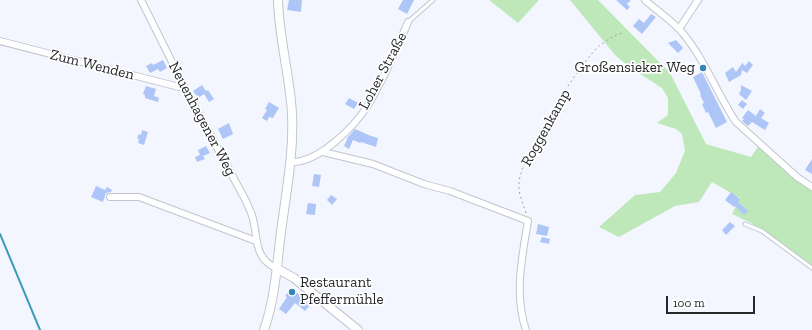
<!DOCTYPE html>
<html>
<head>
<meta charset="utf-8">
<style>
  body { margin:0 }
  #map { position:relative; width:812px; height:330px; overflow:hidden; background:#f3f6fe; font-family:"Zilla Slab",serif }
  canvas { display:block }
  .scale { position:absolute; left:666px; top:296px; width:89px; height:18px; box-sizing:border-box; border:2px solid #26272b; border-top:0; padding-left:5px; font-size:12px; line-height:14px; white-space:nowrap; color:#26272b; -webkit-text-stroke:3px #fff; paint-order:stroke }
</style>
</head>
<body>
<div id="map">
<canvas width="812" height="330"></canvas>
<div class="scale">100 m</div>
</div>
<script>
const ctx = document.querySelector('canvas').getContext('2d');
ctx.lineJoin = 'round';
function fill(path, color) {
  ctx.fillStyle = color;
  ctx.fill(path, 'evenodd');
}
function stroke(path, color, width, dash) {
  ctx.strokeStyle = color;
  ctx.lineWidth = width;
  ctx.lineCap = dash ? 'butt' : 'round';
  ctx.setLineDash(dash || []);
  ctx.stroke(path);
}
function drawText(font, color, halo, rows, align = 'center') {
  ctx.font = font + ' "Zilla Slab",serif';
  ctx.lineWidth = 3.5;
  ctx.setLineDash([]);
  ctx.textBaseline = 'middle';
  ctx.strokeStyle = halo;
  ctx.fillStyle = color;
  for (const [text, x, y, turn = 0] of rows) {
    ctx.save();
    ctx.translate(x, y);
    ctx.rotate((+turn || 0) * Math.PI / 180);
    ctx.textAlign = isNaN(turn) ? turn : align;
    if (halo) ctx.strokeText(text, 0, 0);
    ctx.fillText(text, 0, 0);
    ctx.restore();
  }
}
fill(new Path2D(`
  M 489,0 L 539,0 L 518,23 Z
  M 570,0 L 598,0 L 670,73 L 706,144 L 751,157 L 759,145 L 812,187 L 812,269 L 751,223 L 732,214 L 740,198 L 712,182 L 699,202 L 675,206 L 619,237 L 599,227 L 635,195 L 660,192 L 676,173 L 685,151 L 682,134 L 676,129 L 657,123 L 668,115 L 668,98 L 662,88 L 628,66 L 615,55 Z`), '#bee8b9');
stroke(new Path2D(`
  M 0,234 L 40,330`), '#3c9db8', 2);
fill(new Path2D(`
  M 289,0 L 302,0 L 301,12 L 287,10 Z
  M 403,0 L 414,0 L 407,14 L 398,9 Z
  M 616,0 L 631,0 L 627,4 L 630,7 L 627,10 Z
  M 651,14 L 656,17 L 642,34 L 633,26 L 639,19 L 644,23 Z
  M 676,40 L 683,48 L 678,53 L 668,43 Z
  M 163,60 L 167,68 L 160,72 L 158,69 L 150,73 L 146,66 L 152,63 L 153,65 Z
  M 749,61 L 753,65 L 747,73 L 742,70 L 741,75 L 729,82 L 725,73 L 733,67 L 736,72 L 743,62 L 743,64 L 745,66 Z
  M 702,72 L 727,122 L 716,128 L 708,112 L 706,113 L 702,104 L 704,103 L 700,95 L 701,94 L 693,77 Z
  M 202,85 L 206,91 L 208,90 L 214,99 L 209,102 L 204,94 L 198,98 L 193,91 Z
  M 741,85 L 752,91 L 746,100 L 739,94 L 741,90 Z
  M 146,86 L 156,89 L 154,96 L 159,98 L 158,102 L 145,98 L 145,95 L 143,94 Z
  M 349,98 L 358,103 L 354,109 L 345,104 Z
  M 742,100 L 747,104 L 743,109 L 738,105 Z
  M 269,102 L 279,108 L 273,118 L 269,117 L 267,121 L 262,118 L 267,110 L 265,109 Z
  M 760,109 L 765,113 L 761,118 L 769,123 L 765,130 L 752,122 L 748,126 L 742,121 L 744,119 L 742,118 L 748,110 L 756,116 Z
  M 229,123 L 233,134 L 223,139 L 218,129 Z
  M 355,129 L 371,136 L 378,138 L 376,147 L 361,142 L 360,143 L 353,140 L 349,149 L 344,146 L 348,137 Z
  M 142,130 L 148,132 L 144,145 L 138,143 L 139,139 L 137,138 L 139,134 L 141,135 Z
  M 206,146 L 210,153 L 203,156 L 205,159 L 197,162 L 195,157 L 200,155 L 198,150 Z
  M 812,159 L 812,174 L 805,170 Z
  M 314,174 L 321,175 L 319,187 L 312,186 Z
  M 96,186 L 105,190 L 107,187 L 112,190 L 111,192 L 106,193 L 103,202 L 91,197 Z
  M 731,192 L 740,199 L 738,202 L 748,211 L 744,215 L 735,206 L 734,207 L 725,200 Z
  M 331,195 L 337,199 L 332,205 L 327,200 Z
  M 308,203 L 316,204 L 315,215 L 306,214 Z
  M 730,222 L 735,226 L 726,235 L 722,230 Z
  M 538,224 L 549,227 L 547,236 L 536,234 Z
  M 542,237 L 550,239 L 549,244 L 540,242 Z
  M 291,288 L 311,304 L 305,311 L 295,303 L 286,314 L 279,309 L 287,297 L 285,296 Z`), '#aec5f7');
const service = new Path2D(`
  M 408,22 L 433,0
  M 745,224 L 762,231 L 812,268`);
const minor = new Path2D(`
  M 141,0 L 185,88 L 246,201 C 248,207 252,213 253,219 C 258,239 254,258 276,268
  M 645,0 C 656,10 670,19 680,30 C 704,57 716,92 736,122 L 797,177 L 812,187
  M 679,29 L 698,0
  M 0,41 L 179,87 L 185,88
  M 323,152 L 373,164 L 424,184 L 450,191 L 528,221 C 522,256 514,296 526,330
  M 290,162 C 318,164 355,126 368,105 C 384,79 396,50 408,22
  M 110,197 L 139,197 L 256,241`);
const tertiary = new Path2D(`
  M 276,268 L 294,278 L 358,330
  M 264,330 C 275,299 277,264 281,232 C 286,193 294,153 292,114 C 290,76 279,39 278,0`);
stroke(service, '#c0c5ce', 5);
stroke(minor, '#c0c5ce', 8);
stroke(tertiary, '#c0c5ce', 10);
stroke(new Path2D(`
  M 526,213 C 523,203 518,194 519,183 C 520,157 579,64 599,46 C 606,41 615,34 623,33`), '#a1a3a9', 1, [2, 3]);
stroke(service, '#fff', 3);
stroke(minor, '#fff', 6);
stroke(tertiary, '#fff', 8);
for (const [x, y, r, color] of [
  [703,68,4,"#3785b7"],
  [292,292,4,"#3785b7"]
]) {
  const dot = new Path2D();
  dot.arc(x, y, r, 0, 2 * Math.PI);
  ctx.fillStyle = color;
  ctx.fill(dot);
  stroke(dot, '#fff', 1.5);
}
drawText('15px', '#26272b', '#fff', [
  ["Zum Wenden",92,65,14],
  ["Loher Straße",383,71,-62],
  ["Neuenhagener Weg",202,119,62],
  ["Roggenkamp",546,128,-61]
]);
drawText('15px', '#26272b', '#fff', [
  ["Großensieker Weg",695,68],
  ["Restaurant",300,283,"left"],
  ["Pfeffermühle",300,300,"left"]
], 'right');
</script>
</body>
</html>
